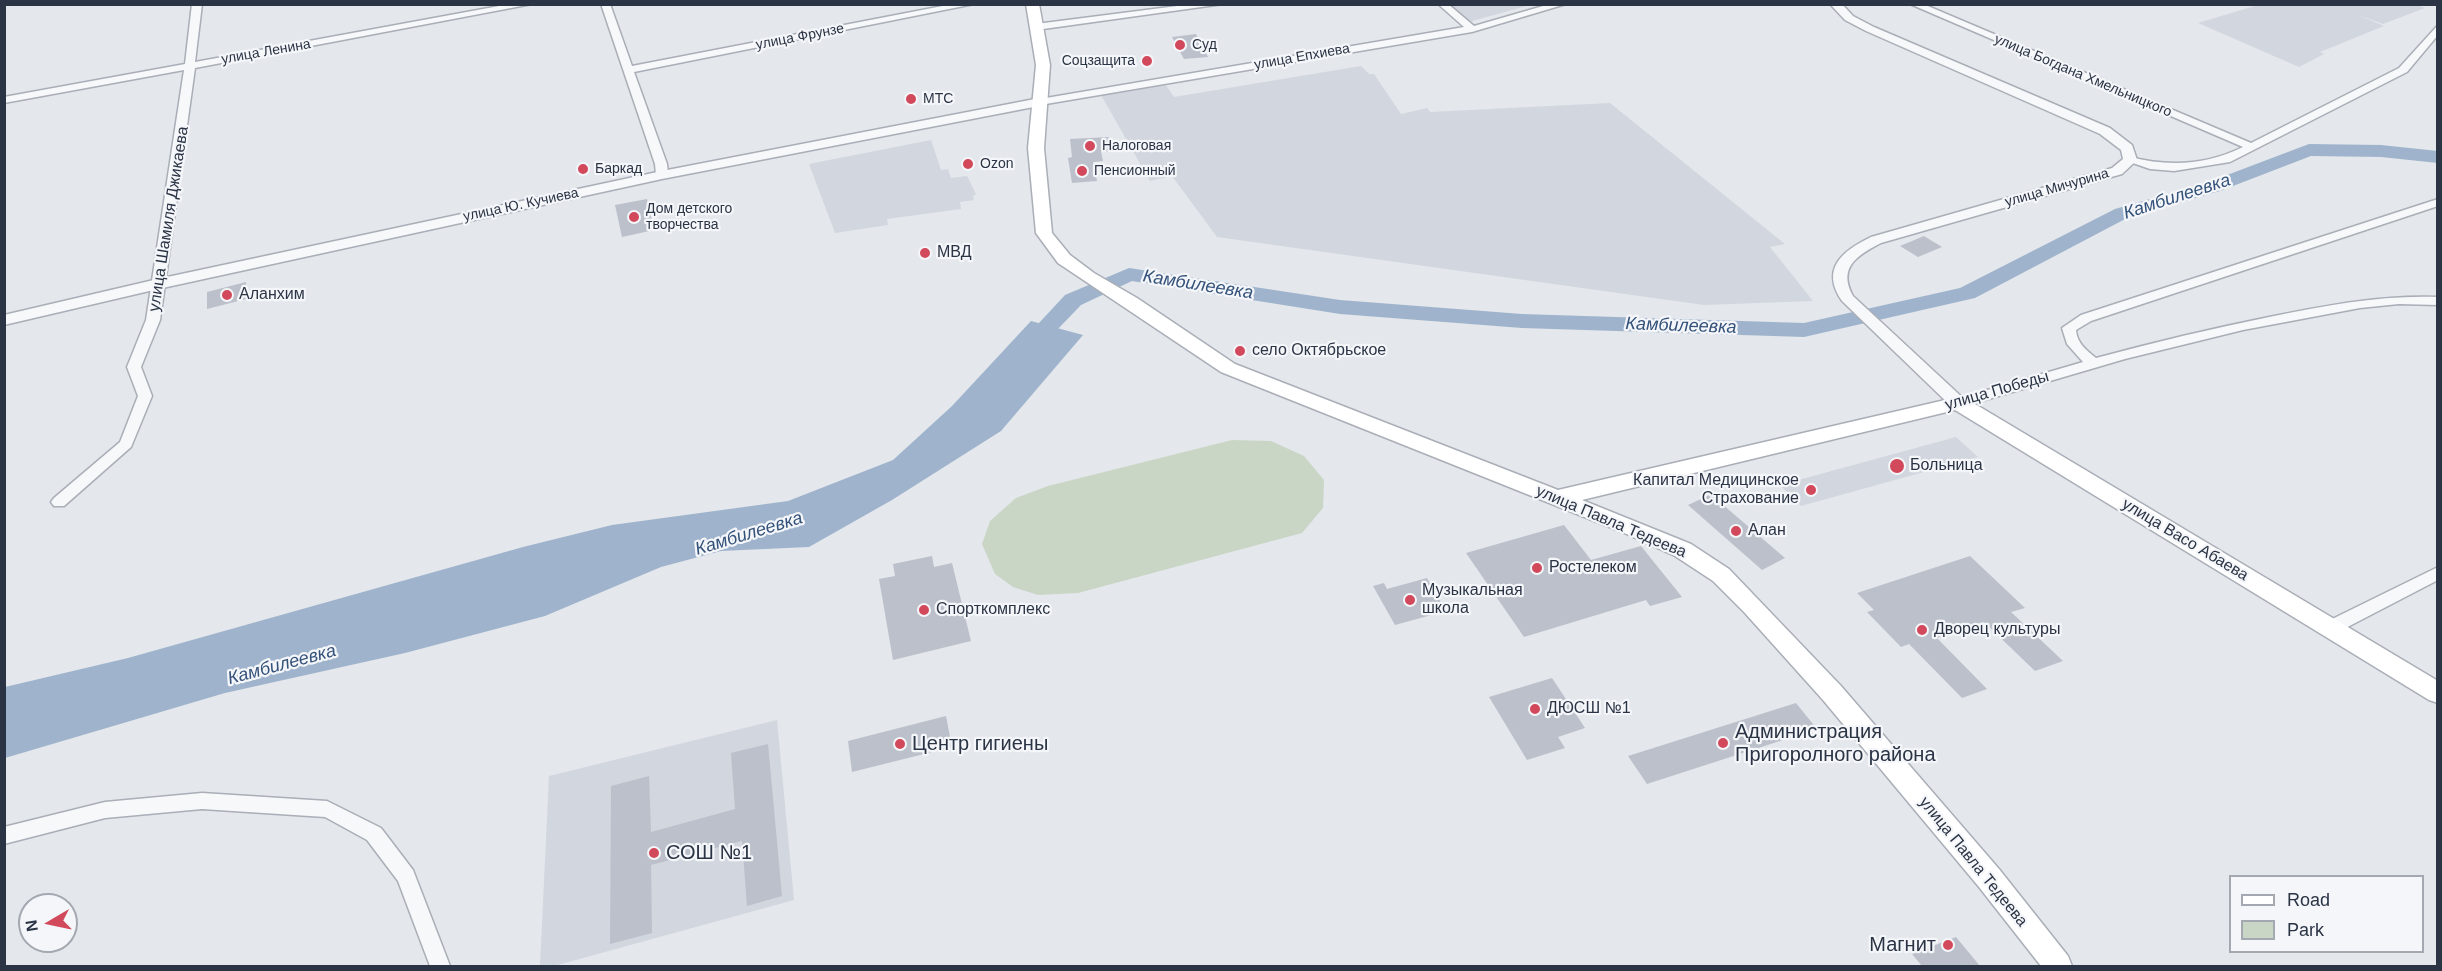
<!DOCTYPE html>
<html>
<head>
<meta charset="utf-8">
<style>
  body { margin:0 }
  #map { position:relative; width:2442px; height:971px; overflow:hidden; background:#e4e7ec; font-family:Helvetica,sans-serif }
  canvas { display:block }
  .frame { position:absolute; inset:0; border:6px solid #2b3445; pointer-events:none }
  .legend { position:absolute; left:2229px; top:875px; width:195px; height:78px; box-sizing:border-box; background:#f4f6f9; border:2px solid #a4a8b1; margin:0; padding:8px 10px; list-style:none; font-size:18px; color:#2b3445 }
  .legend li { display:flex; align-items:center; gap:12px; height:30px }
  .legend b { width:30px; border:2px solid #a4a8b1 }
  .north { position:absolute; left:18px; top:893px; width:60px; height:60px; box-sizing:border-box; background:#f4f6f9; border:2px solid #a4a8b1; border-radius:50%; rotate:261deg; font-size:16px; font-weight:700; line-height:24px; text-align:center; color:#2b3445 }
  .north::after { content:''; display:block; margin:auto; width:21px; height:27px; background:#d1495b; clip-path:polygon(50% 0,100% 100%,50% 72%,0 100%) }
</style>
</head>
<body>
<div id="map">
<canvas width="2442" height="971"></canvas>
<div class="frame"></div>
<ul class="legend">
<li><b style="height:8px;background:#fff"></b>Road</li>
<li><b style="height:16px;background:#c9d6c5"></b>Park</li>
</ul>
<div class="north">N</div>
</div>
<script>
const ctx = document.querySelector('canvas').getContext('2d');
ctx.lineJoin = 'round';
function fill(path, color) {
  ctx.fillStyle = color;
  ctx.fill(path, 'evenodd');
}
function stroke(path, color, width, dash) {
  ctx.strokeStyle = color;
  ctx.lineWidth = width;
  ctx.lineCap = dash ? 'butt' : 'round';
  ctx.setLineDash(dash || []);
  ctx.stroke(path);
}
function drawText(font, color, halo, rows, align = 'center') {
  ctx.font = font + ' Helvetica,sans-serif';
  ctx.lineWidth = 4.5;
  ctx.setLineDash([]);
  ctx.textBaseline = 'middle';
  ctx.strokeStyle = halo;
  ctx.fillStyle = color;
  for (const [text, x, y, turn = 0] of rows) {
    ctx.save();
    ctx.translate(x, y);
    ctx.rotate((+turn || 0) * Math.PI / 180);
    ctx.textAlign = isNaN(turn) ? turn : align;
    if (halo) ctx.strokeText(text, 0, 0);
    ctx.fillText(text, 0, 0);
    ctx.restore();
  }
}
fill(new Path2D(`
  M 1441,5 L 1530,5 L 1465,23 Z
  M 2416,5 L 2425,8 L 2383,24 L 2358,15 L 2384,26 L 2320,52 L 2324,54 L 2299,67 L 2198,23 L 2258,5 Z
  M 1361,66 L 1369,74 L 1374,74 L 1401,114 L 1427,108 L 1430,112 L 1610,103 L 1785,244 L 1770,247 L 1813,301 L 1704,305 L 1217,237 L 1172,176 L 1150,181 L 1101,95 L 1165,84 L 1174,97 Z
  M 931,140 L 941,170 L 948,169 L 951,178 L 967,176 L 976,194 L 973,196 L 974,200 L 960,202 L 961,209 L 887,219 L 888,225 L 835,233 L 809,164 Z
  M 1956,437 L 1978,457 L 1801,506 L 1780,485 Z
  M 777,720 L 794,900 L 554,966 L 540,966 L 549,776 Z`), '#d2d6de');
fill(new Path2D(`
  M 1232,440 L 1271,441 L 1304,456 L 1324,480 L 1323,508 L 1302,533 L 1078,593 L 1038,595 L 1013,587 L 995,574 L 982,544 L 990,521 L 1016,498 L 1048,486 Z`), '#c9d6c5');
fill(new Path2D(`
  M 1031,321 L 1083,335 L 1001,431 L 892,500 L 809,547 L 721,551 L 661,567 L 545,616 L 405,653 L 225,693 L 5,758 L 5,687 L 128,658 L 523,547 L 612,525 L 788,501 L 893,460 L 952,406 Z`), '#9fb4cc');
fill(new Path2D(`
  M 2309,144 L 2381,145 L 2438,151 L 2438,163 L 2381,157 L 2311,156 L 2220,191 L 2129,217 L 1975,298 L 1804,337 L 1522,328 L 1340,314 L 1132,281 L 1081,305 L 1032,356 L 1024,358 L 1016,356 L 1013,351 L 1065,295 L 1129,268 L 1340,300 L 1522,314 L 1804,323 L 1960,288 L 2115,209 L 2206,183 Z`), '#9fb4cc');
fill(new Path2D(`
  M 1196,34 L 1208,57 L 1184,59 L 1172,37 Z
  M 1109,137 L 1111,151 L 1101,152 L 1103,161 L 1093,162 L 1097,181 L 1072,183 L 1068,158 L 1072,157 L 1070,139 Z
  M 647,199 L 654,230 L 622,237 L 615,205 Z
  M 1924,236 L 1942,247 L 1918,257 L 1900,246 Z
  M 246,282 L 246,299 L 207,309 L 207,292 Z
  M 1716,492 L 1726,502 L 1722,504 L 1785,558 L 1762,570 L 1688,505 Z
  M 1564,525 L 1591,560 L 1641,546 L 1682,597 L 1650,606 L 1646,600 L 1524,637 L 1466,553 Z
  M 932,556 L 934,567 L 952,563 L 971,641 L 893,660 L 879,579 L 895,576 L 893,564 Z
  M 1970,556 L 2025,608 L 2011,612 L 2063,661 L 2035,671 L 1984,622 L 1937,638 L 1987,689 L 1962,698 L 1909,644 L 1901,647 L 1867,612 L 1874,610 L 1857,593 Z
  M 1427,578 L 1446,611 L 1395,625 L 1373,586 L 1384,583 L 1387,589 Z
  M 1552,678 L 1585,728 L 1558,737 L 1565,748 L 1527,760 L 1489,697 Z
  M 1796,703 L 1817,729 L 1647,784 L 1628,756 Z
  M 946,716 L 952,747 L 852,772 L 848,741 Z
  M 768,744 L 782,896 L 747,906 L 742,841 L 651,865 L 652,933 L 610,944 L 611,786 L 649,776 L 651,832 L 735,809 L 731,753 Z
  M 1956,937 L 1980,966 L 1922,966 L 1912,954 Z`), '#bbc0ca');
const minor = new Path2D(`
  M 192,4 L 202,4 L 195,62 L 510,4 L 532,4 L 195,68 L 160,320 L 141,367 L 152,396 L 131,447 L 64,506 L 54,506 L 51,502 L 54,498 L 120,442 L 138,396 L 127,367 L 146,320 L 184,70 L 4,103 L 4,97 L 185,64 Z
  M 601,4 L 610,4 L 632,66 L 953,4 L 974,4 L 634,72 L 667,164 L 668,175 L 662,178 L 656,175 L 655,164 Z
  M 1193,4 L 1223,4 L 1036,30 L 1031,27 L 1036,24 Z
  M 1438,4 L 1448,4 L 1474,26 L 1550,4 L 1566,4 L 1472,32 L 1040,105 L 1035,102 L 1040,99 L 1464,27 Z
  M 1910,4 L 1923,4 L 2251,143 L 2399,68 L 2438,25 L 2438,35 L 2407,72 L 2230,162 L 2174,171 L 2150,169 L 2124,160 L 2130,157 C 2169,167 2207,165 2243,147 Z
  M 2438,199 L 2438,206 L 2091,321 L 2076,330 C 2077,343 2086,350 2096,358 C 2155,342 2214,328 2274,316 C 2328,305 2382,295 2438,297 L 2438,305 L 2399,304 L 2360,308 L 2243,330 L 2125,359 L 1958,408 L 1951,403 L 1953,400 L 2083,362 L 2067,344 L 2062,328 L 2081,315 Z
  M 2438,567 L 2438,580 L 2336,633 L 2330,634 L 2324,633 L 2322,628 L 2324,623 Z
  M 202,793 L 327,801 L 381,828 L 413,870 L 450,966 L 430,966 L 398,881 L 367,840 L 325,817 L 202,809 L 105,818 L 4,844 L 4,827 L 105,802 Z`);
const tertiary = new Path2D(`
  M 1830,4 L 1842,4 L 1853,16 L 1874,27 L 2110,128 L 2132,145 L 2137,160 L 2122,174 L 1881,243 C 1858,255 1837,267 1853,296 L 1964,399 L 1966,403 L 1964,407 L 1952,407 L 1842,301 C 1820,269 1842,251 1871,237 L 2112,168 L 2123,159 L 2121,150 L 2100,134 L 1866,31 L 1845,20 Z
  M 1040,98 L 1046,102 L 1044,105 L 662,179 L 158,289 L 4,325 L 4,315 L 158,279 L 662,171 Z`);
const secondary = new Path2D(`
  M 1026,4 L 1039,4 L 1050,65 L 1044,148 L 1052,233 L 1070,255 L 1094,273 L 1137,298 L 1235,364 L 1558,490 L 1958,397 L 1965,398 L 2438,681 L 2438,703 L 2429,700 L 1955,410 L 1582,500 L 1691,544 L 1729,569 L 1841,686 L 1999,869 L 2068,956 L 2072,966 L 2041,966 L 1979,887 L 1823,700 L 1744,612 L 1713,581 L 1675,556 L 1622,532 L 1221,372 L 1058,263 L 1036,233 L 1028,148 L 1036,65 Z`);
stroke(minor, '#a9aeb7', 3);
stroke(tertiary, '#a9aeb7', 3);
stroke(secondary, '#a9aeb7', 3);
fill(minor, '#f7f8fa');
fill(tertiary, '#f7f8fa');
fill(secondary, '#fff');
for (const [x, y, r, color] of [
  [1180,45,6,"#d1495b"],
  [1147,61,6,"#d1495b"],
  [911,99,6,"#d1495b"],
  [1090,146,6,"#d1495b"],
  [968,164,6,"#d1495b"],
  [583,169,6,"#d1495b"],
  [1082,171,6,"#d1495b"],
  [634,217,6,"#d1495b"],
  [925,253,6,"#d1495b"],
  [227,295,6,"#d1495b"],
  [1240,351,6,"#d1495b"],
  [1897,466,8,"#d1495b"],
  [1811,490,6,"#d1495b"],
  [1736,531,6,"#d1495b"],
  [1537,568,6,"#d1495b"],
  [1410,600,6,"#d1495b"],
  [924,610,6,"#d1495b"],
  [1922,630,6,"#d1495b"],
  [1535,709,6,"#d1495b"],
  [1723,743,6,"#d1495b"],
  [900,744,6,"#d1495b"],
  [654,853,6,"#d1495b"],
  [1948,945,6,"#d1495b"]
]) {
  const dot = new Path2D();
  dot.arc(x, y, r, 0, 2 * Math.PI);
  ctx.fillStyle = color;
  ctx.fill(dot);
  stroke(dot, '#f4f6f9', 2);
}
drawText('14px', '#2b3445', '#f4f6f9', [
  ["улица Фрунзе",800,37,-11],
  ["улица Ленина",266,52,-10],
  ["улица Епхиева",1302,57,-10],
  ["улица Богдана Хмельницкого",2083,76,23],
  ["улица Мичурина",2057,188,-16],
  ["улица Ю. Кучиева",521,205,-12]
]);
drawText('14px', '#2b3445', '#f4f6f9', [
  ["Суд",1192,45],
  ["Соцзащита",1135,61,"right"],
  ["МТС",923,99],
  ["Налоговая",1102,146],
  ["Ozon",980,164],
  ["Баркад",595,169],
  ["Пенсионный",1094,171],
  ["Дом детского",646,209],
  ["творчества",646,225]
], 'left');
drawText('16px', '#2b3445', '#f4f6f9', [
  ["улица Шамиля Джикаева",169,219,-81],
  ["улица Победы",1997,391,-16],
  ["улица Павла Тедеева",1611,522,23],
  ["улица Васо Абаева",2185,540,31],
  ["улица Павла Тедеева",1973,862,51]
]);
drawText('16px', '#2b3445', '#f4f6f9', [
  ["МВД",937,253],
  ["Аланхим",239,295],
  ["село Октябрьское",1252,351],
  ["Больница",1910,466],
  ["Капитал Медицинское",1799,481,"right"],
  ["Страхование",1799,499,"right"],
  ["Алан",1748,531],
  ["Ростелеком",1549,568],
  ["Музыкальная",1422,591],
  ["школа",1422,609],
  ["Спорткомплекс",936,610],
  ["Дворец культуры",1934,630],
  ["ДЮСШ №1",1547,709]
], 'left');
drawText('italic 18px', '#34527a', '#f4f6f9', [
  ["Камбилеевка",2177,197,-18],
  ["Камбилеевка",1198,285,9],
  ["Камбилеевка",1681,326,2],
  ["Камбилеевка",749,534,-17],
  ["Камбилеевка",282,665,-15]
]);
drawText('20px', '#2b3445', '#f4f6f9', [
  ["Администрация",1735,732],
  ["Пригоролного района",1735,755],
  ["Центр гигиены",912,744],
  ["СОШ №1",666,853],
  ["Магнит",1936,945,"right"]
], 'left');
</script>
</body>
</html>
